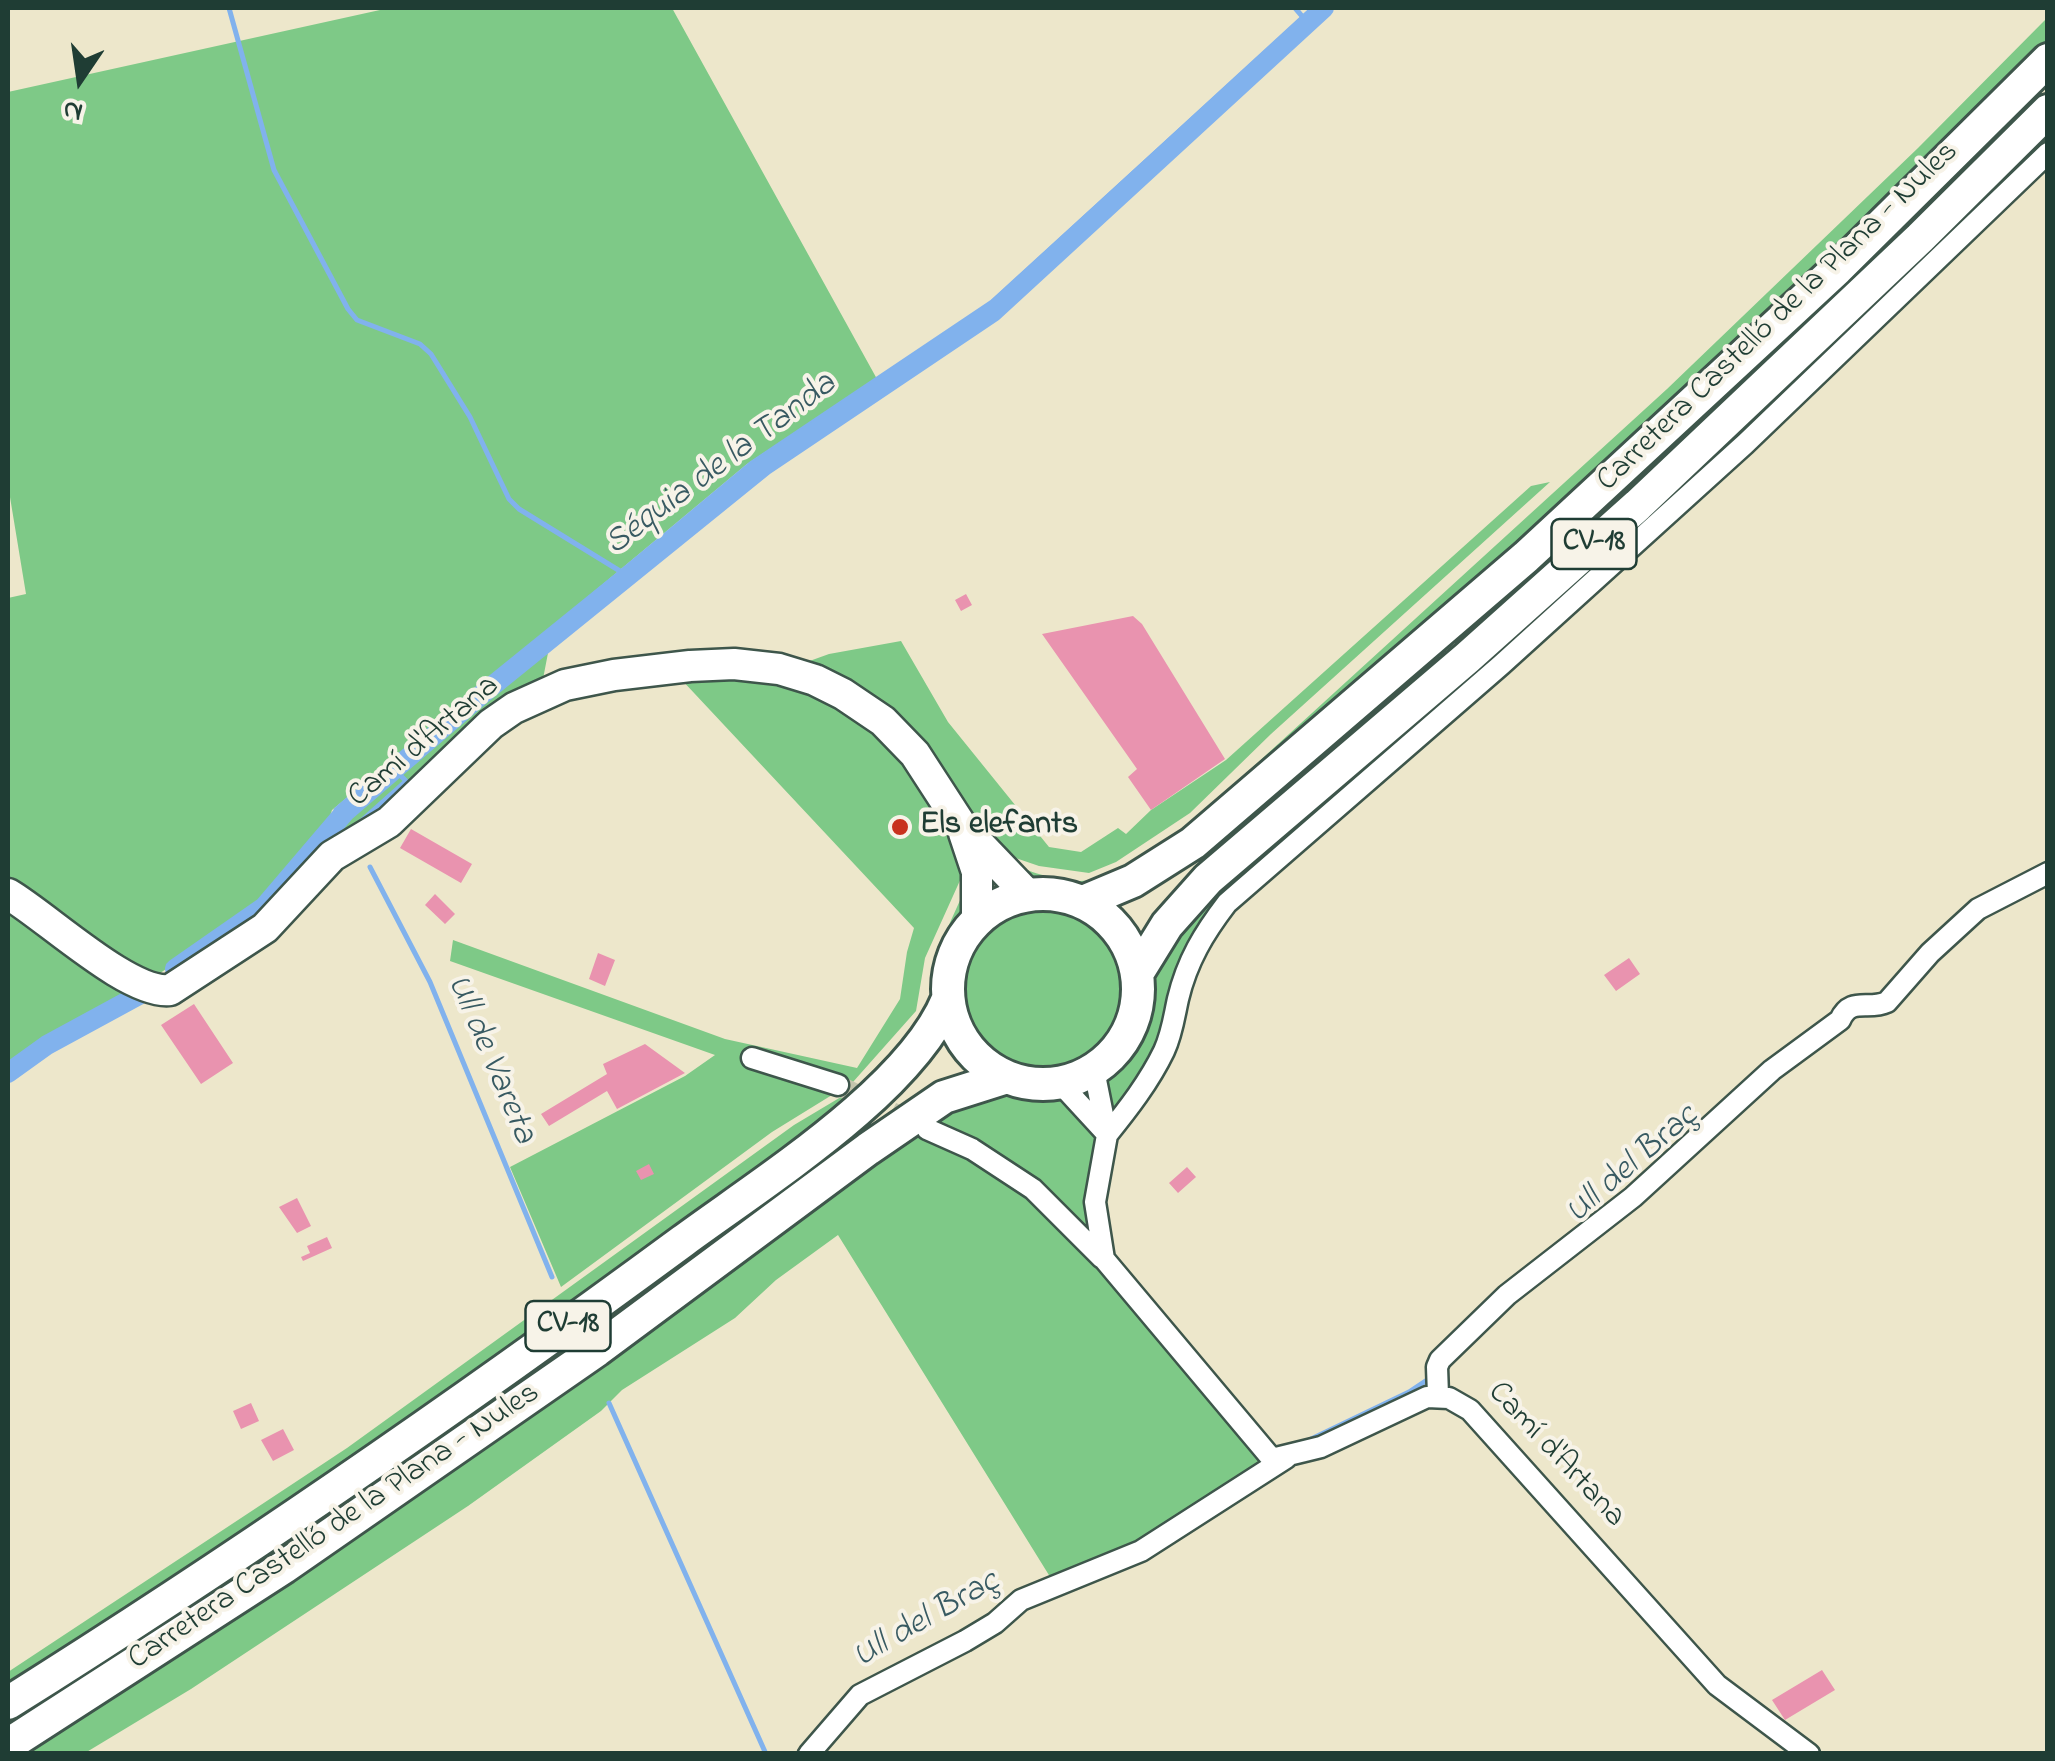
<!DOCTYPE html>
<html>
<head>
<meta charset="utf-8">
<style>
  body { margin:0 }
  #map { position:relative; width:2055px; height:1761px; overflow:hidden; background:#ede7cb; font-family:"Indie Flower",sans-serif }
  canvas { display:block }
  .frame { position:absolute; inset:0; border:10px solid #1f3d34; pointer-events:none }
  .north { position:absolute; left:30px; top:30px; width:100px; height:100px; -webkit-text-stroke:8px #f7f3e8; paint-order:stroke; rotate:193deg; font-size:28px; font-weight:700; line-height:40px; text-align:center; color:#1f3d34 }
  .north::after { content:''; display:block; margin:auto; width:35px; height:45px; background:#1f3d34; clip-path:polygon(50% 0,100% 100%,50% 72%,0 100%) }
</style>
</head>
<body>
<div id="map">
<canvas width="2055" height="1761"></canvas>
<div class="frame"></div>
<div class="north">N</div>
</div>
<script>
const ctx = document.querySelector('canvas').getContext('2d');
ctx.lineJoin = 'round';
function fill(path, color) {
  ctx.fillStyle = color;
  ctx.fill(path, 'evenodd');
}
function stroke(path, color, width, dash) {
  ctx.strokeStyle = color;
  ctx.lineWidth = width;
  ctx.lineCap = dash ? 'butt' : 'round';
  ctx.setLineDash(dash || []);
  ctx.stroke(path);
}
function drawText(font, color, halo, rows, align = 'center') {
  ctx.font = font + ' "Indie Flower",sans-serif';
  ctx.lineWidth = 8;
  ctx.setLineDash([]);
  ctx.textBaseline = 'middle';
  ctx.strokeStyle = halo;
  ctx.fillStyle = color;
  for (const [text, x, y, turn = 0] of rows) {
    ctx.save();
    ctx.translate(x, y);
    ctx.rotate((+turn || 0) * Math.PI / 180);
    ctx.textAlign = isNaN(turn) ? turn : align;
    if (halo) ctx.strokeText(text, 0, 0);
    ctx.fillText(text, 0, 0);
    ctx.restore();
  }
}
fill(new Path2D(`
  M 389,8 L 672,8 L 877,379 L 747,464 L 332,810 L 328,822 L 267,896 L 248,913 L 150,980 L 8,883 L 8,598 L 26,594 L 8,485 L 8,92 Z
  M 2047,18 L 2047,45 L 1869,223 L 1432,627 L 1139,866 L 1077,887 L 1052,882 L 1032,883 L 1010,862 C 1028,873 1074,886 1094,879 C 1131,868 1166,840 1197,818 L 1667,389 L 1918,148 Z
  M 2047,127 L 2047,147 L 1872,318 L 1225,901 L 1169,1027 L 1111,1122 L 1101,1081 L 1129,1053 L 1146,1015 L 1152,973 L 1183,921 Z
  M 1550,482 L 1271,734 L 1190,813 L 1116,862 L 1089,873 L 1039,866 L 1001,853 L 804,663 L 829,654 L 901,641 L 948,722 L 1049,847 L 1081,852 L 1118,828 L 1126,834 L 1151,810 L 1226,760 L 1531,486 Z
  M 548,653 L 543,679 L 403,799 L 322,848 C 386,774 469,711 548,653 Z
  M 707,675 L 806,686 L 885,738 L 952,828 L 962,876 L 925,958 L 916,1011 L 853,1082 L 772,1132 L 561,1287 L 510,1167 L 685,1076 L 715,1055 L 450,961 L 453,940 L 725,1039 L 857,1068 L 900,999 L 907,952 L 914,928 L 680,678 Z
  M 966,887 L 966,912 L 946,944 L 935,1000 L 888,1070 L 575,1308 L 8,1691 L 8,1672 L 347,1448 L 794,1125 L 856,1088 L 914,1028 L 930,995 L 935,956 Z
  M 8,899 L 134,990 L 36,1044 L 8,1066 Z
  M961 989a82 82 0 1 1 164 0a82 82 0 1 1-164 0Z
  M 1009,1089 L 1059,1096 L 1101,1138 L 1095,1242 L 1030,1190 L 1272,1463 L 1136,1549 L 1052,1580 L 838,1235 L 776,1280 L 735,1318 L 622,1390 L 601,1411 L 468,1506 L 191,1689 L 85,1753 L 15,1754 L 931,1118 Z`), '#7ec987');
stroke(new Path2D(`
  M 229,8 L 274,170 L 348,309 L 357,320 L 420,344 L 431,354 L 470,417 L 509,499 L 519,509 L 628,576
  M 1295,8 L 1308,23
  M 340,818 L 336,810 L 752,463 L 992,302 L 1314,8
  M 359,823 L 406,781 L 395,770
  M 370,867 L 430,982 L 552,1277
  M 609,1403 L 766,1754
  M 1307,1441 L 1409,1392 L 1430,1378`), '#81b2ed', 5);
stroke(new Path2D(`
  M 175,969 L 264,907 L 345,812 L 481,695 L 764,466 L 993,312 L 1324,8
  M 8,1073 L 47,1045 L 139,995`), '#81b2ed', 20);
fill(new Path2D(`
  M 966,594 L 972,605 L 961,611 L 955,600 Z
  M 1133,616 L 1142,624 L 1225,759 L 1151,810 L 1128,777 L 1137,769 L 1042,634 Z
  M 411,829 L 472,864 L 461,883 L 400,848 Z
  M 435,894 L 455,914 L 445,924 L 425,905 Z
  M 598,953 L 615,960 L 605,986 L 589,979 Z
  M 1629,958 L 1640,974 L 1616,991 L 1604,975 Z
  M 194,1004 L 233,1063 L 201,1084 L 161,1025 Z
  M 645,1044 L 685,1073 L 617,1109 L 607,1091 L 549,1126 L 541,1114 L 607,1074 L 603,1064 Z
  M 649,1164 L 654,1174 L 641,1180 L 636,1171 Z
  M 1187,1167 L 1196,1177 L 1178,1193 L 1169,1183 Z
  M 297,1198 L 311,1226 L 297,1233 L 279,1207 Z
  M 327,1237 L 332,1248 L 303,1261 L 301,1257 L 310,1253 L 307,1246 Z
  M 251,1403 L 259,1421 L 241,1429 L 233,1411 Z
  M 283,1429 L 294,1450 L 273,1461 L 261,1440 Z
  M 1822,1670 L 1835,1690 L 1785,1720 L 1772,1700 Z`), '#e993af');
stroke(new Path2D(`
  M 838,1085 L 916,1124`), '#c4c5ad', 20, [20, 10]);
const street = new Path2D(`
  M 752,1058 L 838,1085
  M 1094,1070 L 1107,1135 L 1095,1202 L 1104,1259 L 1272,1459 L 1321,1447 L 1427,1397 L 1449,1398 L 1470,1410 L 1717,1685 L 1809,1754
  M 1060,1083 L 1106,1133
  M 927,1129 L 972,1149 L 1033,1189 L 1102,1258
  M 1107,1135 C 1128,1109 1149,1082 1164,1051 C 1172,1034 1174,1017 1178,999 C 1187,961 1204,933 1227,903 L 1501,665 L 1745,444 L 2048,153
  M 1438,1395 L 1437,1367 L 1440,1360 L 1507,1295 L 1633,1197 L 1772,1070 L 1840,1020 C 1851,996 1868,1011 1887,1002 L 1930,953 L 1978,909 L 2048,873
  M 809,1754 L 860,1695 L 965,1641 L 995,1623 L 1021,1600 L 1141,1551 L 1286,1458`);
const secondary = new Path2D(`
  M 964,833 L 977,872 L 977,920
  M 8,894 C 46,916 129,995 170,990 L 265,928 L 332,856 L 389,822 L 491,724 L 514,708 L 565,685 L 614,675 L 690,666 L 734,664 L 779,669 L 815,680 L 843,694 L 883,721 L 915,754 L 961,825 L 1028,895`);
const primary = new Path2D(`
  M948 989a95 95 0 1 1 190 0a95 95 0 1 1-190 0Z
  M 1083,902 L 1133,881 L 1193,843 L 1526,557 L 1837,269 L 2048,60
  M 1138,972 L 1167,925 L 1208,879 L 1467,658 L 1638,505 L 1920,238 L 2048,111
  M 8,1703 C 239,1558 463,1403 683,1241 C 763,1182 911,1090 948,999
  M 8,1745 L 284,1567 L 597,1350 L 868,1149 L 944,1097 L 1007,1077`);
stroke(street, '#3e564b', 25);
stroke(secondary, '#3e564b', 35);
stroke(primary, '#3e564b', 38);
stroke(street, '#fff', 20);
stroke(secondary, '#fff', 30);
stroke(primary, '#fff', 32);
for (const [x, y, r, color] of [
  [900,827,10,"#c8321e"]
]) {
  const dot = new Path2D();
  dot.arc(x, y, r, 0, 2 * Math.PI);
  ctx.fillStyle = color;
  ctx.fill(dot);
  stroke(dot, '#f7f3e8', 4);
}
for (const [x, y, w] of [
  [1594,544,85],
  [568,1326,85]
]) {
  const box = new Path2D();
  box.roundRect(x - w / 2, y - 25, w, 50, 8);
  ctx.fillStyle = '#f7f3e8';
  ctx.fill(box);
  stroke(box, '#1f3d34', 2.5);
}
drawText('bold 30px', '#1f3d34', null, [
  ["CV-18",1594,544],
  ["CV-18",568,1326]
]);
drawText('32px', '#1f3d34', '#f7f3e8', [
  ["Carretera Castelló de la Plana - Nules",1779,318,-44],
  ["Camí d'Artana",425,743,-40],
  ["Camí d'Artana",1555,1456,47],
  ["Carretera Castelló de la Plana - Nules",335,1528,-34]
]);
drawText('bold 32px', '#1f3d34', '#f7f3e8', [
  ["Els elefants",920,827]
], 'left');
drawText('italic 35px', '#385a62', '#f7f3e8', [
  ["Séquia de la Tanda",722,466,-37],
  ["Ull de Vareta",489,1060,67],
  ["Ull del Braç",1633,1166,-41],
  ["Ull del Braç",927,1621,-30]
]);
</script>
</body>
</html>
